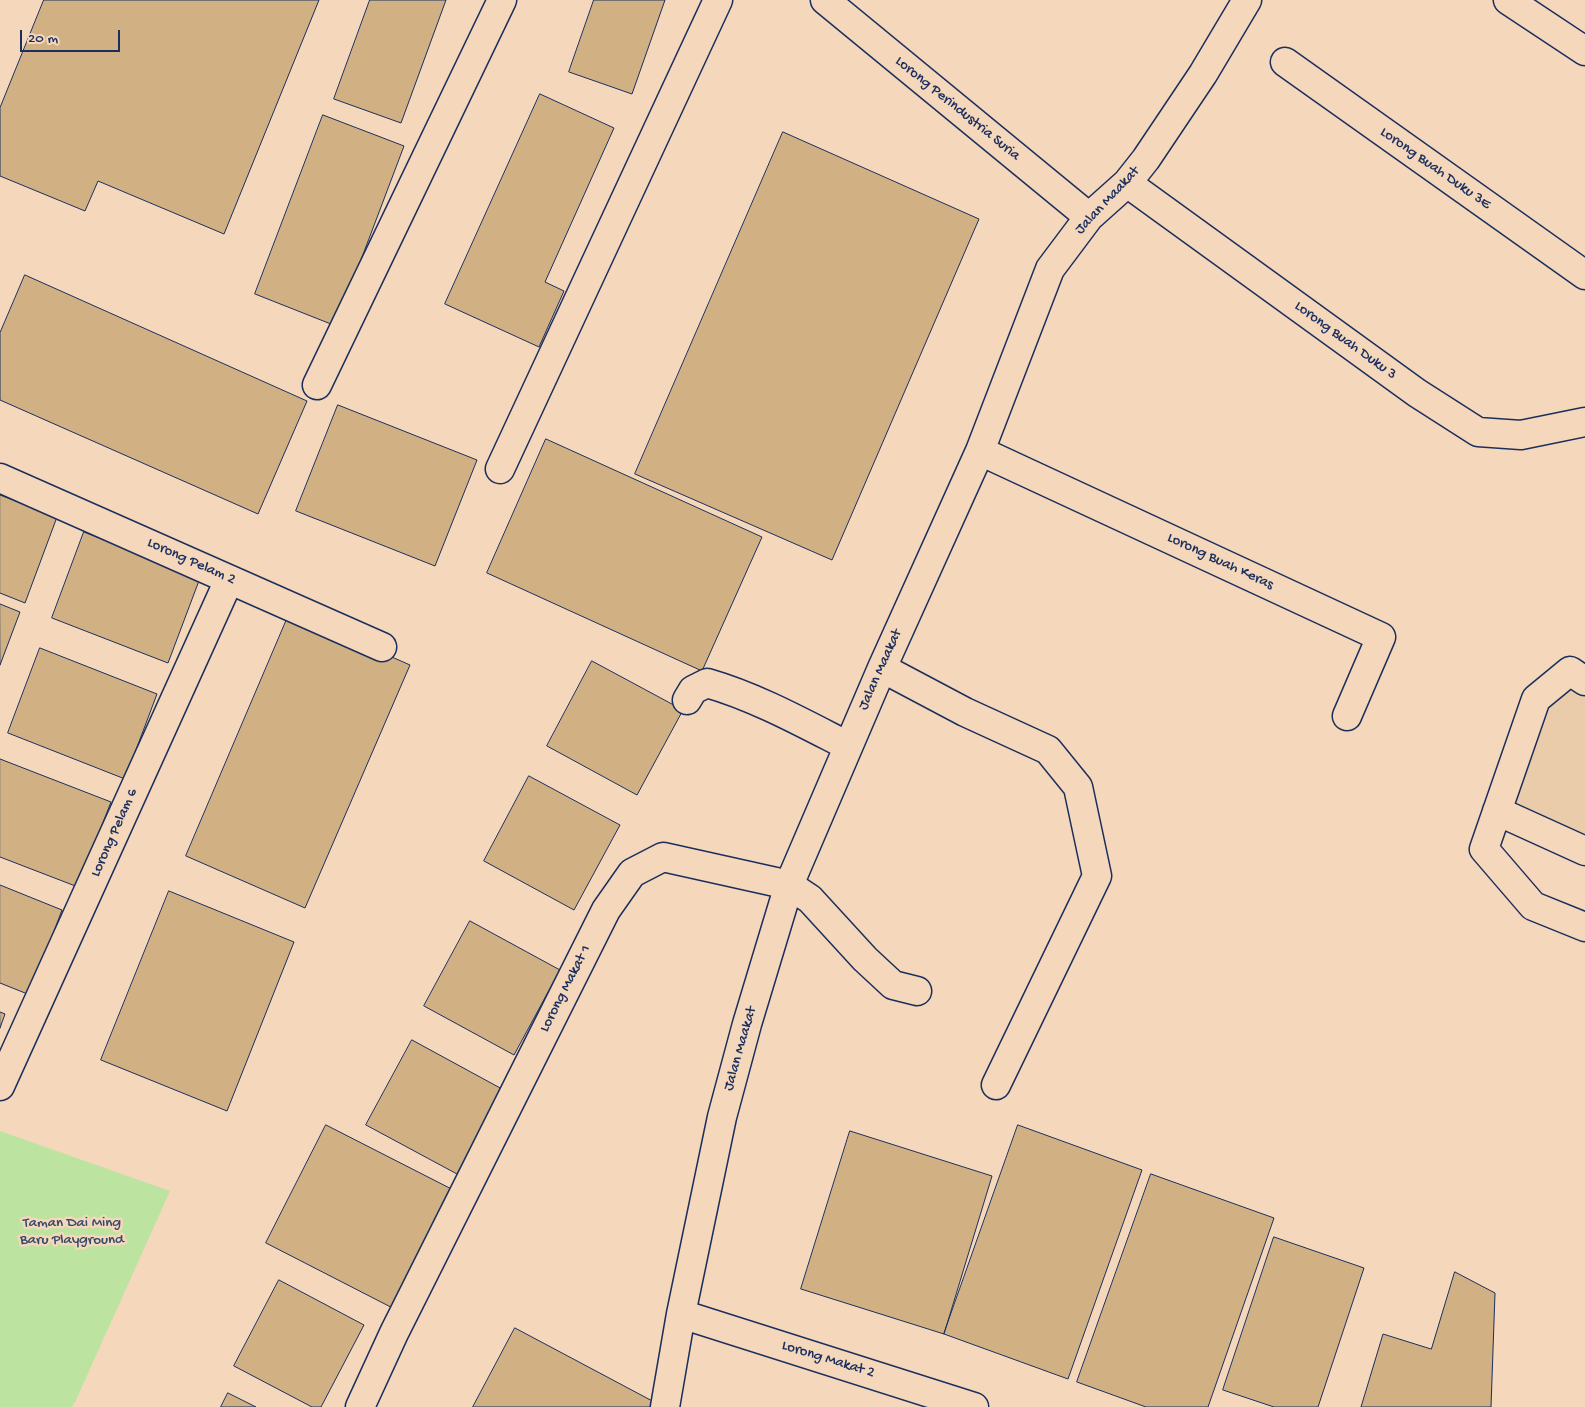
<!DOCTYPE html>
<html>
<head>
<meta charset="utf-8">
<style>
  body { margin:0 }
  #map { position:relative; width:1585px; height:1407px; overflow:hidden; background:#f5d7bb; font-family:"Gochi Hand",sans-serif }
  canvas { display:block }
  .scale { position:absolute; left:20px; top:30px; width:100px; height:22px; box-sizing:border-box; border:2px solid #1b2f5e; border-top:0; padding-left:6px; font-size:15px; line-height:18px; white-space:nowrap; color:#1b2f5e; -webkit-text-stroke:4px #f5d7bb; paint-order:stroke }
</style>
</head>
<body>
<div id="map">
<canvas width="1585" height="1407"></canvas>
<div class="scale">20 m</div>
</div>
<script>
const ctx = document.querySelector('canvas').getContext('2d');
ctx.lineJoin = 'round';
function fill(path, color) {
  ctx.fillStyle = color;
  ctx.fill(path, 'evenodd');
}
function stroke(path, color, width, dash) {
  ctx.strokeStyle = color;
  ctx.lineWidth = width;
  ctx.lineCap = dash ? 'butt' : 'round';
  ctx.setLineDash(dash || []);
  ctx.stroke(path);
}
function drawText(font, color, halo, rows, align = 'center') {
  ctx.font = font + ' "Gochi Hand",sans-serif';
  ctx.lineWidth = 5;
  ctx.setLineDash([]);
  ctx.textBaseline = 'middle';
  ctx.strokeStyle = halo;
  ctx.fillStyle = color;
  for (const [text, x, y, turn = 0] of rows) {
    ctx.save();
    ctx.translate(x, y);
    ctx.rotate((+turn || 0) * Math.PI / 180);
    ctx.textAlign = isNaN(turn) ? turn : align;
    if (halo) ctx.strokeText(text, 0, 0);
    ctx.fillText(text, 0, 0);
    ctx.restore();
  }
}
fill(new Path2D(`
  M 1585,673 L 1585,866 L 1504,831 L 1551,705 Z`), '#eacbaa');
fill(new Path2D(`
  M 0,1131 L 170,1191 L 76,1400 L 72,1407 L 0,1407 Z`), '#bce4a0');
const building = new Path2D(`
  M 44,0 L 319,0 L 224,234 L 98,181 L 85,211 L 0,176 L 0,108 Z
  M 370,0 L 446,0 L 401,123 L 334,99 Z
  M 594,0 L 665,0 L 632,94 L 569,72 Z
  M 540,94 L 614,128 L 545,282 L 564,291 L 539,347 L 445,304 Z
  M 323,115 L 404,146 L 336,326 L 255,294 Z
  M 783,132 L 979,219 L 832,560 L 635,474 Z
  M 25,275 L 307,401 L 258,514 L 0,400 L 0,333 Z
  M 338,405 L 477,460 L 435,566 L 296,511 Z
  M 546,439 L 762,537 L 702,671 L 487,573 Z
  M 0,495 L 57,517 L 25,603 L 0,593 Z
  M 84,532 L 200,578 L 168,663 L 52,618 Z
  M 0,604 L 20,612 L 0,665 Z
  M 290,612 L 410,665 L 305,908 L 186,856 Z
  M 40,648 L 157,694 L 125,779 L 8,733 Z
  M 592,661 L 683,710 L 637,795 L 547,746 Z
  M 0,759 L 111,802 L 78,887 L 0,857 Z
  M 529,776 L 620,825 L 574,910 L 484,861 Z
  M 0,885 L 62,910 L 30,995 L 0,983 Z
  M 169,891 L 294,942 L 227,1111 L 101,1060 Z
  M 470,921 L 560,970 L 514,1055 L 424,1006 Z
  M 0,1012 L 5,1014 L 0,1028 Z
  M 412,1040 L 502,1089 L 457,1174 L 366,1125 Z
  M 326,1125 L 475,1201 L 416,1320 L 266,1243 Z
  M 1018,1125 L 1142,1170 L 1068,1379 L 944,1334 Z
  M 850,1131 L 992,1176 L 944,1334 L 801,1289 Z
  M 1151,1174 L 1274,1218 L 1208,1407 L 1146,1407 L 1077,1382 Z
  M 1274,1237 L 1364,1268 L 1318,1407 L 1274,1407 L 1223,1390 Z
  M 1455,1272 L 1495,1293 L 1491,1407 L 1361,1407 L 1383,1334 L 1431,1349 Z
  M 279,1280 L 364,1325 L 321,1407 L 312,1407 L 234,1366 Z
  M 515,1328 L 658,1404 L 657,1407 L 473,1407 Z
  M 228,1393 L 256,1407 L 221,1407 Z`);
fill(building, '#d1b084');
stroke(building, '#1b2f5e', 1);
const minor = new Path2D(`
  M 825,0 L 1089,217
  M 1508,0 L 1585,51
  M 1285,62 L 1585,275
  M 1127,183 L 1417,393 L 1478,432 L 1521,435 L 1585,422
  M 317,385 L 502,0
  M 980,451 L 1381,637 L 1347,716
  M 500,469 L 718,0
  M 0,478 L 382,647
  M 882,668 L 965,712 L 1048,750 L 1078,787 L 1097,876 L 996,1085
  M 1585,681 L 1570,671 L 1536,699 L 1484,849 L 1533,906 L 1585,927
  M 687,700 L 693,690 L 707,683 C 756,697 803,723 848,746
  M 1497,811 L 1585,851
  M 0,1086 L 229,580
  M 681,1314 L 974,1407
  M 360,1407 L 394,1333 L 606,910 L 632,873 L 663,857 L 789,885 L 810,899 L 865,959 L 893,985 L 917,991
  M 665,1407 L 681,1314 L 722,1117 L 747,1024 L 789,885 L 882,668 L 980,451 L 1050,269 L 1089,217 L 1127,183 L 1146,159 L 1203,74 L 1247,0`);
stroke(minor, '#1b2f5e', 31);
stroke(minor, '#f5d7bb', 28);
drawText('15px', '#1b2f5e', '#f5d7bb', [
  ["Lorong Perindustria Suria",957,109,39],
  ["Lorong Buah Duku 3E",1435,169,35],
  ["Jalan Maakat",1108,201,-47],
  ["Lorong Buah Duku 3",1345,341,36],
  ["Lorong Pelam 2",191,562,24],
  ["Lorong Buah Keras",1220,562,25],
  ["Jalan Maakat",881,670,-66],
  ["Lorong Pelam 6",115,833,-66],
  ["Lorong Makat 1",566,989,-63],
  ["Jalan Maakat",741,1049,-74],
  ["Lorong Makat 2",828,1360,17]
]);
drawText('15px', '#334a68', '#f5d7bb', [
  ["Taman Dai Ming",72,1224],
  ["Baru Playground",72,1241]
]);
</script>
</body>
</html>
